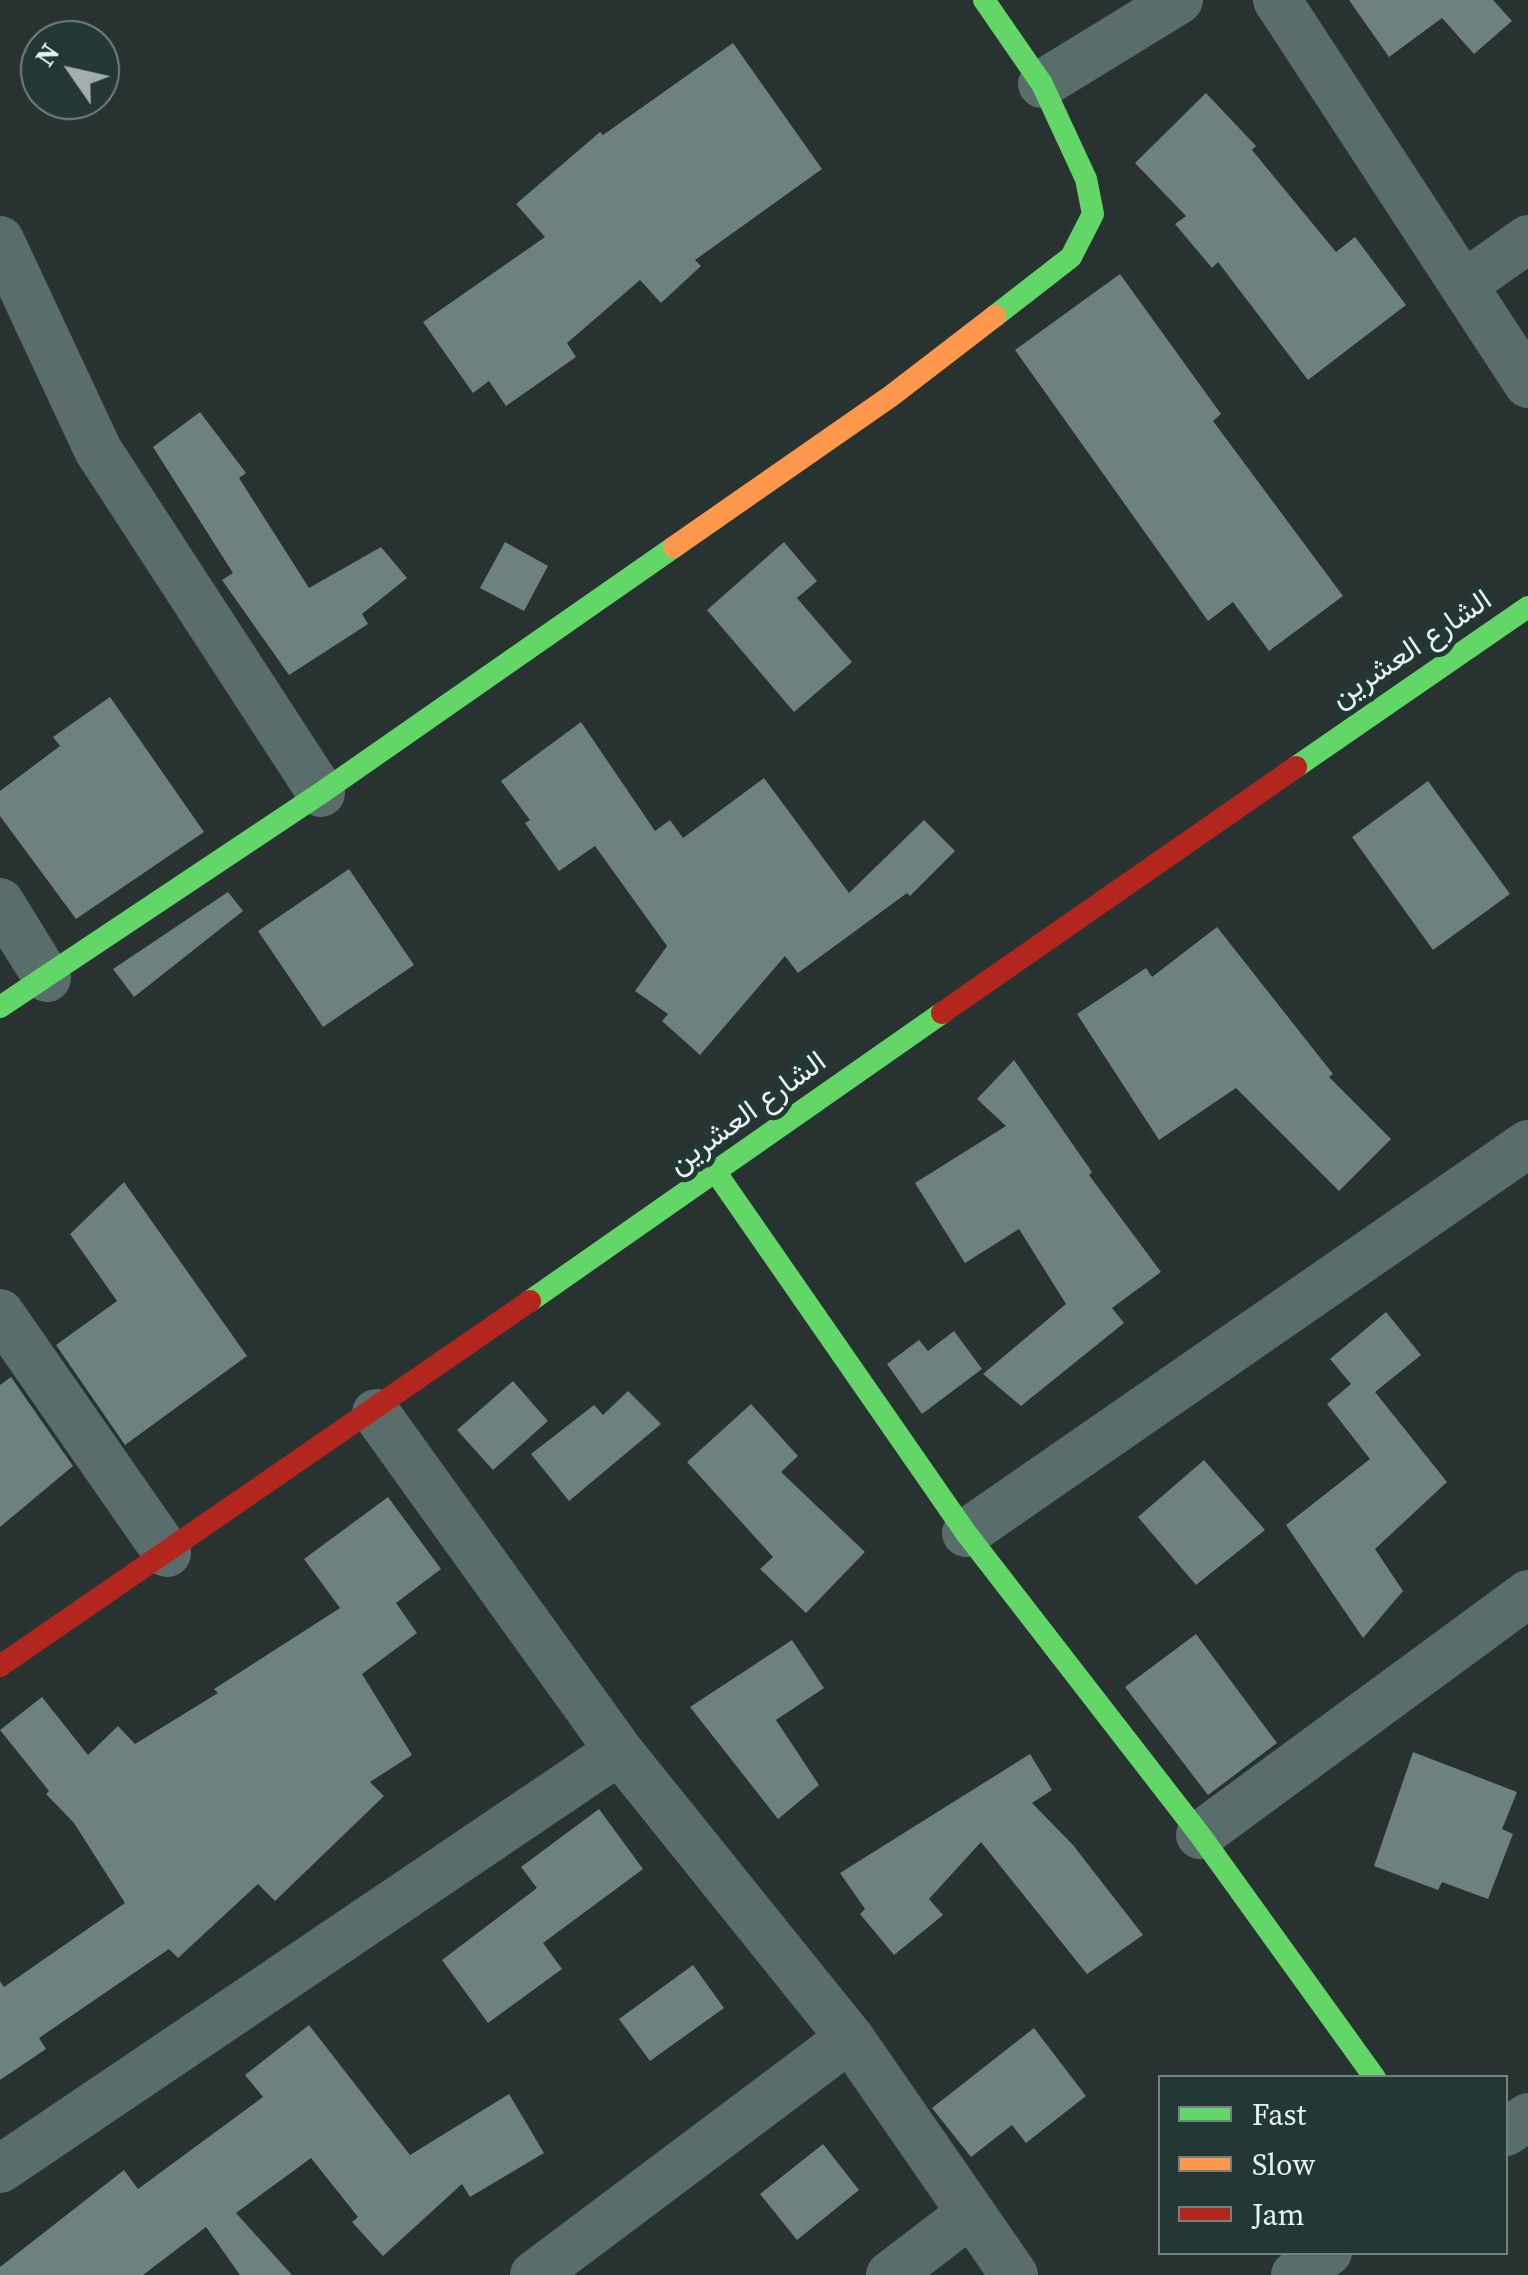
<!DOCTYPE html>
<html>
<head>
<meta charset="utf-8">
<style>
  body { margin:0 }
  #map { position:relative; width:1528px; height:2275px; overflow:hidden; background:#283230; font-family:"Source Serif 4",serif }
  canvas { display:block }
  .legend { position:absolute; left:1158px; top:2075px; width:350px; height:180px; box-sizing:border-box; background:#233734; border:2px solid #718280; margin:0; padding:12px 18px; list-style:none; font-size:30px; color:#e7f3f1 }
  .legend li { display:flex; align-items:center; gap:20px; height:50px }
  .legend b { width:50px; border:2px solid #718280 }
  .north { position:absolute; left:20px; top:20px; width:100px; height:100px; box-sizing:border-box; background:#233734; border:2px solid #718280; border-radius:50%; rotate:304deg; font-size:28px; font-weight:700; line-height:40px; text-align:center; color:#e7f3f1 }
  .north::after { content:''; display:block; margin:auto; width:35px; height:45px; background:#a4afad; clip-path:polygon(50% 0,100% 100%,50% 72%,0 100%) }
</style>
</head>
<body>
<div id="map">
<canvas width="1528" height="2275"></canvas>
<ul class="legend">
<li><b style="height:12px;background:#63d668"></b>Fast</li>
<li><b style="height:12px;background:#ff974d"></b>Slow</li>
<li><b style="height:12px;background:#b3261e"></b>Jam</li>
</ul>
<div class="north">N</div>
</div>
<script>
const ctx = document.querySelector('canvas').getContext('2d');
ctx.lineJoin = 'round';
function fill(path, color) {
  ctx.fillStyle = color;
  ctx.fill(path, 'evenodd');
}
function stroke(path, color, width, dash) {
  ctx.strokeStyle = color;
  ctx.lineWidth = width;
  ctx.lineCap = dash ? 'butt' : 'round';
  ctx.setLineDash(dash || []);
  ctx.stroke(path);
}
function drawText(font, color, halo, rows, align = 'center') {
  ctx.font = font + ' "Source Serif 4",Vazirmatn,serif';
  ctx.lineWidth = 10;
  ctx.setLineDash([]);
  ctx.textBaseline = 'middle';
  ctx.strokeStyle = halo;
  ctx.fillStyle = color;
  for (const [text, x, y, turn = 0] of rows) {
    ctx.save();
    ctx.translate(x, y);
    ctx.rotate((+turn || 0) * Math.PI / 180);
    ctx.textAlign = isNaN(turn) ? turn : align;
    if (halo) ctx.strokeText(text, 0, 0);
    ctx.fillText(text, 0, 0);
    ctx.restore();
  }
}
fill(new Path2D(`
  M 1349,0 L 1493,0 L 1512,21 L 1474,54 L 1442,18 L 1389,57 Z
  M 733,43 L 822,169 L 695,260 L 701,266 L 661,303 L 640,280 L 567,343 L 576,357 L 506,406 L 489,381 L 473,393 L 423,322 L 545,237 L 516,204 L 600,132 L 603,135 Z
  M 1206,93 L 1256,146 L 1252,150 L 1336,252 L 1355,237 L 1406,305 L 1308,380 L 1218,262 L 1212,268 L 1175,224 L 1186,216 L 1135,163 Z
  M 1120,274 L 1221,414 L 1213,421 L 1343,596 L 1269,651 L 1233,602 L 1208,621 L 1015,350 Z
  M 200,412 L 246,473 L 239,478 L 309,588 L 381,547 L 407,578 L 362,614 L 368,624 L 289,675 L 222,580 L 233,573 L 153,447 Z
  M 505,542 L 548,566 L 524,611 L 480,588 Z
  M 784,542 L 817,581 L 797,598 L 852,662 L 794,712 L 707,610 Z
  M 110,697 L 204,832 L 76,919 L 0,816 L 0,791 L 60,746 L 53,737 Z
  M 581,722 L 655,831 L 670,820 L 683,838 L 764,778 L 849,893 L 924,820 L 955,851 L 910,896 L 907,893 L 798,973 L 785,956 L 700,1055 L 662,1021 L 668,1014 L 635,991 L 667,946 L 595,846 L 559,871 L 525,823 L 530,820 L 501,781 Z
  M 1428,781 L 1510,894 L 1433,950 L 1352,837 Z
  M 349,869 L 414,965 L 323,1027 L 258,931 Z
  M 228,892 L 243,911 L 134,997 L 113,969 Z
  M 1217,927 L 1333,1074 L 1329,1077 L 1391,1139 L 1339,1191 L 1236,1088 L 1159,1140 L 1077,1014 L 1146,968 L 1152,977 Z
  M 1014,1060 L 1092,1172 L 1089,1175 L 1161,1272 L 1112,1308 L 1124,1323 L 1021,1406 L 983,1374 L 1066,1304 L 1019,1229 L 965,1263 L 915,1183 L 1006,1126 L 977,1099 Z
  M 124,1182 L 247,1356 L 125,1445 L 56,1345 L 117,1301 L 70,1234 Z
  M 1386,1312 L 1421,1355 L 1375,1392 L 1447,1482 L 1375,1549 L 1403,1591 L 1363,1638 L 1286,1525 L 1370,1459 L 1327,1404 L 1351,1384 L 1330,1359 Z
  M 954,1331 L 982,1369 L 922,1414 L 887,1364 L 919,1340 L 928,1351 Z
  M 11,1377 L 73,1466 L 0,1527 L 0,1385 Z
  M 513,1381 L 548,1421 L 493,1470 L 457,1430 Z
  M 628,1391 L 661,1424 L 569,1501 L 531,1454 L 594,1405 L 603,1415 Z
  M 751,1404 L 798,1456 L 781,1472 L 865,1552 L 806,1613 L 760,1569 L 773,1557 L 687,1462 Z
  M 1204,1460 L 1265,1530 L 1196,1585 L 1138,1517 Z
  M 388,1497 L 441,1569 L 396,1603 L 417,1633 L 362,1674 L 412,1755 L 370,1782 L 384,1796 L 275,1901 L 258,1884 L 178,1958 L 169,1949 L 39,2038 L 46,2049 L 0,2080 L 0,1981 L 4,1987 L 125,1903 L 74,1823 L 46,1794 L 49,1791 L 0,1730 L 42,1697 L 88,1755 L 118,1726 L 135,1744 L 218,1693 L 214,1689 L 340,1608 L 304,1559 Z
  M 1196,1634 L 1277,1743 L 1208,1795 L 1125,1687 Z
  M 792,1640 L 824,1688 L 776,1720 L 819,1785 L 778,1819 L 690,1707 Z
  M 1413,1752 L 1517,1792 L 1502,1829 L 1513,1834 L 1488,1899 L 1442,1882 L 1438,1890 L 1374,1866 Z
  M 1030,1754 L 1052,1790 L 1032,1803 L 1073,1845 L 1143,1935 L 1087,1974 L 981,1842 L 929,1899 L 943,1915 L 894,1955 L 860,1914 L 865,1909 L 840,1873 Z
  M 599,1809 L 643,1869 L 543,1943 L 562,1969 L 488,2023 L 442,1960 L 537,1888 L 521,1867 Z
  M 693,1965 L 724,2008 L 650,2061 L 619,2019 Z
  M 309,2025 L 410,2155 L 509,2094 L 544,2153 L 470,2197 L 462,2184 L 383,2256 L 352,2222 L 358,2217 L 311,2158 L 236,2213 L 292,2275 L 240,2275 L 206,2227 L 143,2275 L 0,2275 L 0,2267 L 124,2170 L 138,2189 L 263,2097 L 245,2075 Z
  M 1034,2028 L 1086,2096 L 1026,2143 L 1012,2125 L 971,2157 L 932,2108 Z
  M 823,2144 L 859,2190 L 797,2240 L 760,2194 Z`), '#6d817e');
stroke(new Path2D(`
  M 1277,0 L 1528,384
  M 1042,84 L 1179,0
  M 0,240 L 98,450 L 321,793
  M 1463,285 L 1528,239
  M 0,902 L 47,978
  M 0,1313 L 167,1553
  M 376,1413 L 619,1751 L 850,2038 L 1014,2275
  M 966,1533 L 1528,1144
  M 1200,1835 L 1528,1594
  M 1506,2132 L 1528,2117
  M 0,2169 L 619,1751
  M 534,2275 L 850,2038
  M 890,2275 L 971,2213
  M 1295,2275 L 1328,2252`), '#596d6a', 48);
stroke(new Path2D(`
  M 984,0 L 1042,84 L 1086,179 L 1093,214 L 1071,257 L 995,316
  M 1296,767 L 1528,607
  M 0,1007 L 321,793 L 674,547
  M 717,1174 L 966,1533 L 1200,1835 L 1375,2078
  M 530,1301 L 942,1013`), '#63d668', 22);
stroke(new Path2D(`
  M 674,547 L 891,396 L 995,316`), '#ff974d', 22);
stroke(new Path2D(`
  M 942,1013 L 1296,767
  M 0,1666 L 530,1301`), '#b3261e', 22);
drawText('30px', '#e7f3f1', '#233734', [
  ["الشارع العشرين",1412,650,-34],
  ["الشارع العشرين",748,1114,-36]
]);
</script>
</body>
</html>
